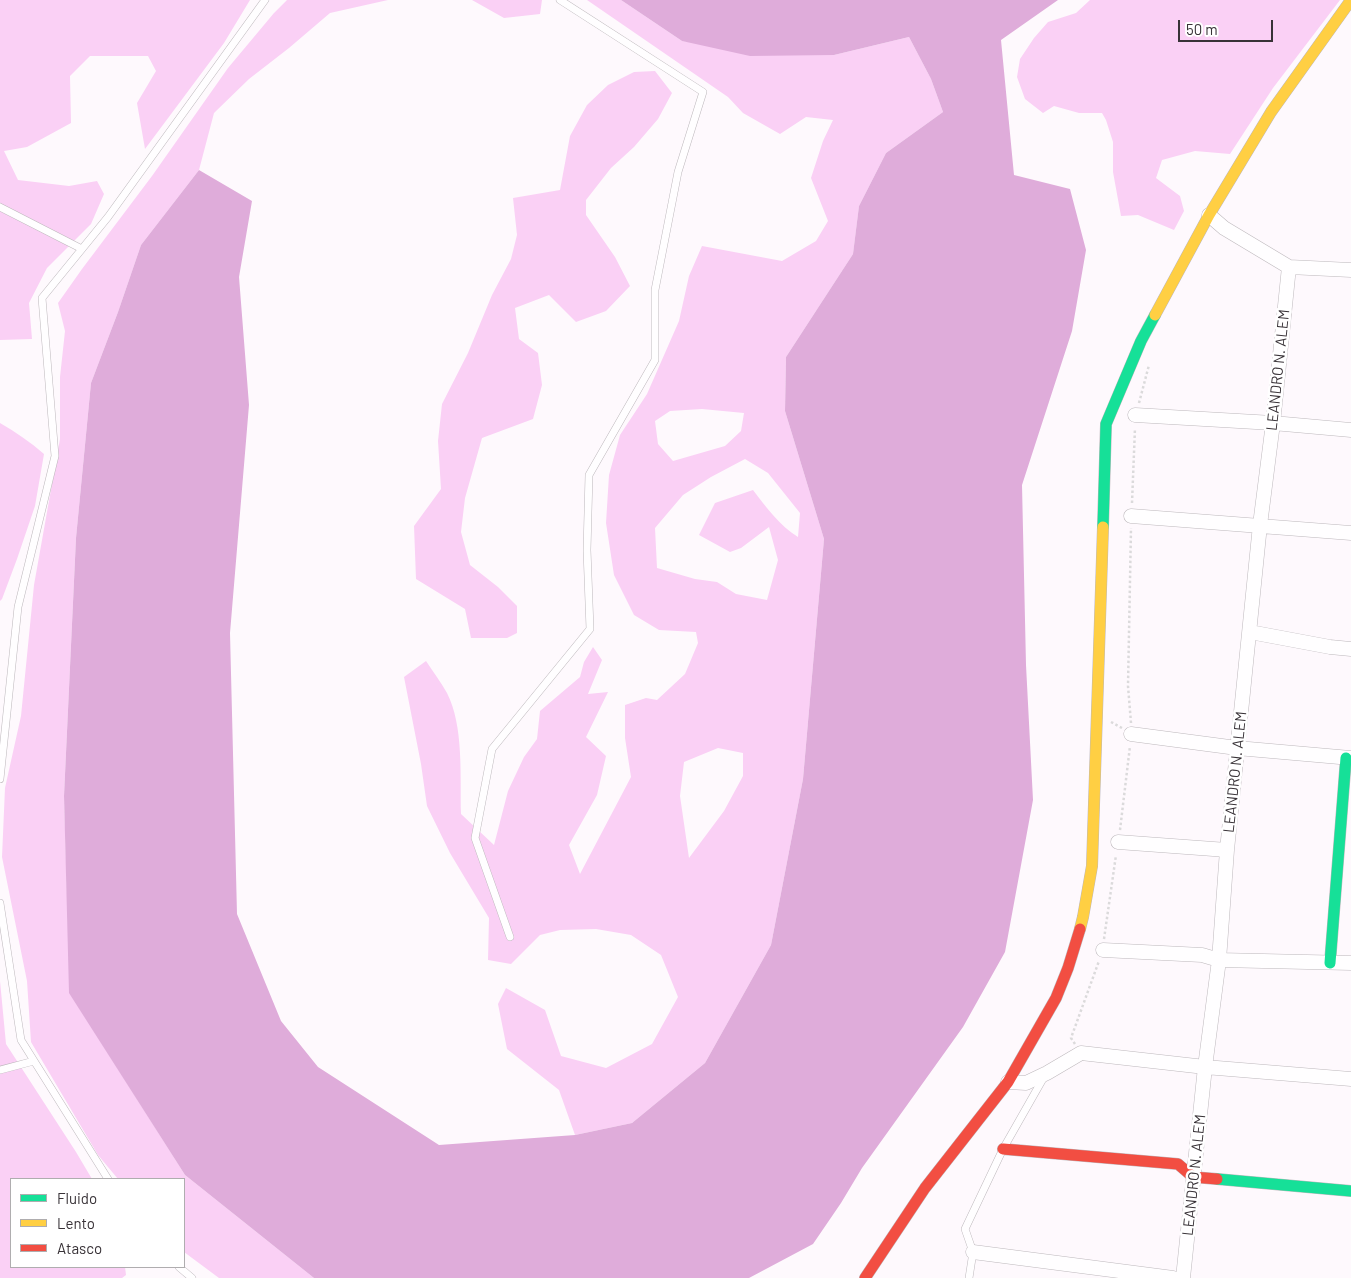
<!DOCTYPE html>
<html>
<head>
<meta charset="utf-8">
<style>
  body { margin:0 }
  #map { position:relative; width:1351px; height:1278px; overflow:hidden; background:#fef9fd; font-family:Barlow,sans-serif }
  canvas { display:block }
  .legend { position:absolute; left:10px; top:1178px; width:175px; height:90px; box-sizing:border-box; background:#fff; border:1px solid #afadaf; margin:0; padding:6px 9px; list-style:none; font-size:15px; color:#383237 }
  .legend li { display:flex; align-items:center; gap:10px; height:25px }
  .legend b { width:25px; border:1px solid #afadaf }
  .scale { position:absolute; left:1178px; top:20px; width:95px; height:22px; box-sizing:border-box; border:2px solid #383237; border-top:0; padding-left:6px; font-size:15px; line-height:18px; white-space:nowrap; color:#383237; -webkit-text-stroke:4px #fff; paint-order:stroke }
</style>
</head>
<body>
<div id="map">
<canvas width="1351" height="1278"></canvas>
<ul class="legend">
<li><b style="height:6px;background:#16e098"></b>Fluido</li>
<li><b style="height:6px;background:#ffcf43"></b>Lento</li>
<li><b style="height:6px;background:#f24e42"></b>Atasco</li>
</ul>
<div class="scale">50 m</div>
</div>
<script>
const ctx = document.querySelector('canvas').getContext('2d');
ctx.lineJoin = 'round';
function fill(path, color) {
  ctx.fillStyle = color;
  ctx.fill(path, 'evenodd');
}
function stroke(path, color, width, dash) {
  ctx.strokeStyle = color;
  ctx.lineWidth = width;
  ctx.lineCap = dash ? 'butt' : 'round';
  ctx.setLineDash(dash || []);
  ctx.stroke(path);
}
function drawText(font, color, halo, rows, align = 'center') {
  ctx.font = font + ' Barlow,sans-serif';
  ctx.lineWidth = 5;
  ctx.setLineDash([]);
  ctx.textBaseline = 'middle';
  ctx.strokeStyle = halo;
  ctx.fillStyle = color;
  for (const [text, x, y, turn = 0] of rows) {
    ctx.save();
    ctx.translate(x, y);
    ctx.rotate((+turn || 0) * Math.PI / 180);
    ctx.textAlign = isNaN(turn) ? turn : align;
    if (halo) ctx.strokeText(text, 0, 0);
    ctx.fillText(text, 0, 0);
    ctx.restore();
  }
}
fill(new Path2D(`
  M 0,0 L 250,0 L 224,43 L 145,149 L 137,103 L 156,71 L 148,56 L 90,56 L 70,76 L 71,123 L 27,147 L 4,151 L 18,180 L 69,186 L 97,181 L 104,194 L 91,224 L 47,268 L 29,303 L 32,339 L 0,340 Z
  M 287,0 L 388,0 L 330,13 L 289,48 L 249,79 L 214,113 L 199,170 L 141,245 L 118,312 L 91,383 L 76,538 L 64,796 L 70,993 L 185,1175 L 314,1278 L 219,1278 L 184,1252 L 184,1179 L 118,1179 L 98,1155 L 31,1042 L 27,981 L 2,857 L 5,788 L 21,716 L 34,585 L 60,439 L 60,377 L 65,331 L 58,303 L 82,269 L 152,176 L 228,68 L 274,13 Z
  M 472,0 L 542,0 L 540,14 L 504,18 Z
  M 587,0 L 621,0 L 682,41 L 834,55 L 909,37 L 931,79 L 943,112 L 886,153 L 859,206 L 853,254 L 786,357 L 785,411 L 824,539 L 803,779 L 771,945 L 705,1063 L 632,1123 L 575,1135 L 559,1090 L 507,1049 L 498,1004 L 506,988 L 545,1010 L 561,1056 L 606,1068 L 652,1044 L 678,997 L 661,955 L 631,935 L 596,929 L 560,930 L 540,935 L 511,964 L 488,960 L 489,918 L 450,853 L 427,806 L 421,764 L 404,677 L 426,661 C 433,672 441,682 447,693 C 464,726 460,777 461,814 L 494,845 L 508,791 L 524,757 L 537,739 L 540,711 L 580,677 L 584,662 L 593,647 L 602,660 L 588,694 L 608,692 L 586,737 L 606,756 L 597,795 L 569,845 L 580,874 L 631,777 L 625,738 L 625,705 L 646,698 L 657,700 L 685,674 L 698,643 L 696,632 L 659,630 L 634,615 L 614,575 L 606,523 L 609,475 L 620,435 L 647,394 L 679,321 L 689,276 L 702,246 L 782,261 L 816,241 L 828,221 L 811,178 L 823,141 L 833,120 L 806,117 L 780,134 L 743,113 L 728,97 ZM 702,409 L 744,413 L 741,431 L 725,446 L 673,461 L 658,444 L 655,421 L 670,411 ZM 745,459 L 768,473 L 800,513 L 798,537 C 780,526 766,507 753,490 L 715,503 L 699,535 L 730,552 L 741,548 L 769,527 L 778,560 L 767,600 L 736,594 L 717,582 L 695,579 L 657,568 L 655,528 L 683,495 L 711,477 ZM 718,748 L 743,753 L 743,776 L 724,811 L 689,858 L 680,796 L 684,762 Z
  M 1090,0 L 1340,0 L 1273,88 L 1230,154 L 1195,151 L 1162,160 L 1156,178 L 1180,196 L 1184,211 L 1174,230 L 1138,215 L 1121,216 L 1113,172 L 1113,142 L 1106,120 L 1102,113 L 1079,113 L 1054,106 L 1043,113 L 1025,99 L 1017,77 L 1020,59 L 1034,38 L 1048,22 L 1076,13 Z
  M 655,71 L 672,93 L 658,119 L 634,147 L 611,168 L 586,200 L 586,215 L 615,257 L 630,286 L 606,311 L 576,322 L 549,295 L 515,308 L 519,339 L 538,353 L 542,385 L 533,419 L 482,438 L 465,498 L 461,532 L 470,565 L 498,587 L 517,606 L 517,633 L 507,638 L 471,638 L 465,609 L 416,579 L 414,526 L 441,489 L 438,441 L 442,404 L 468,353 L 492,295 L 511,259 L 517,235 L 513,198 L 560,190 L 570,136 L 587,105 L 608,85 L 634,72 Z
  M 0,423 C 16,432 30,442 44,454 L 35,506 L 17,559 L 2,599 L 0,601 Z
  M 0,981 L 6,1044 L 76,1152 L 92,1179 L 11,1179 L 11,1267 L 125,1267 L 126,1275 L 122,1278 L 0,1278 Z`), '#fad0f5');
fill(new Path2D(`
  M 621,0 L 1058,0 L 1001,40 L 1014,175 L 1070,189 L 1086,250 L 1072,331 L 1022,485 L 1026,665 L 1033,800 L 1005,952 L 963,1027 L 862,1168 L 841,1203 L 813,1244 L 749,1278 L 314,1278 L 185,1175 L 69,993 L 64,796 L 76,538 L 91,383 L 118,312 L 141,245 L 199,170 L 252,201 L 239,277 L 249,405 L 230,633 L 237,914 L 281,1021 L 318,1067 L 439,1145 L 575,1135 L 632,1123 L 705,1063 L 771,945 L 803,779 L 824,539 L 785,411 L 786,357 L 853,254 L 859,206 L 886,153 L 943,112 L 931,79 L 909,37 L 834,55 L 750,56 L 682,41 Z`), '#dfacda');
const lane = new Path2D(`
  M 0,207 L 82,249
  M 0,779 L 18,607 L 55,456 L 42,298 L 108,217 L 265,0
  M 0,903 L 21,1040 L 108,1179
  M 510,937 L 475,838 L 492,749 L 590,629 L 587,550 L 589,475 L 655,360 L 655,290 L 678,172 L 703,92 L 560,0
  M 0,1070 L 34,1061
  M 179,1267 L 192,1278
  M 969,1278 L 973,1252 L 965,1229 L 1003,1149 L 1044,1077`);
const street = new Path2D(`
  M 1209,215 L 1224,228 L 1289,267 L 1351,270
  M 1135,415 L 1273,423 L 1351,430
  M 1131,516 L 1351,533
  M 1250,632 L 1330,647 L 1351,649
  M 1131,734 L 1237,748 L 1351,758
  M 1118,842 L 1227,850
  M 1103,950 L 1202,955 L 1219,960 L 1351,963
  M 1008,1082 L 1026,1083 L 1047,1073 L 1081,1053 L 1205,1067 L 1351,1079
  M 973,1252 L 1173,1278
  M 1183,1278 L 1205,1067 L 1219,960 L 1227,850 L 1260,525 L 1273,423 L 1289,267`);
const fast = new Path2D(`
  M 1103,527 L 1106,424 L 1141,341 L 1155,315
  M 1330,963 L 1346,758
  M 1217,1179 L 1351,1191`);
const slow = new Path2D(`
  M 1155,315 L 1209,215 L 1271,112 L 1351,0
  M 1080,929 L 1083,917 L 1092,866 L 1103,527`);
const jam = new Path2D(`
  M 1003,1149 L 1178,1164 L 1193,1177 L 1217,1179
  M 865,1278 L 925,1188 L 1008,1082 L 1056,998 L 1068,968 L 1080,929`);
stroke(lane, '#bdb8bc', 8);
stroke(street, '#bdb8bc', 15);
stroke(fast, '#bdb8bc', 12);
stroke(slow, '#bdb8bc', 12);
stroke(jam, '#bdb8bc', 12);
stroke(new Path2D(`
  M 1139,403 L 1149,365
  M 1132,503 L 1135,428
  M 1111,722 L 1122,728
  M 1131,723 L 1128,686 L 1131,528
  M 1120,830 L 1130,746
  M 1104,939 L 1116,855
  M 1075,1044 L 1071,1038 L 1099,961`), '#dbdadb', 2.5, [2.5, 2.5]);
stroke(lane, '#fffeff', 7);
stroke(street, '#fffeff', 14);
stroke(fast, '#16e098', 11);
stroke(slow, '#ffcf43', 11);
stroke(jam, '#f24e42', 11);
drawText('15px', '#383237', '#fff', [
  ["LEANDRO N. ALEM",1278,370,-84],
  ["LEANDRO N. ALEM",1235,772,-84],
  ["LEANDRO N. ALEM",1194,1175,-84]
]);
</script>
</body>
</html>
